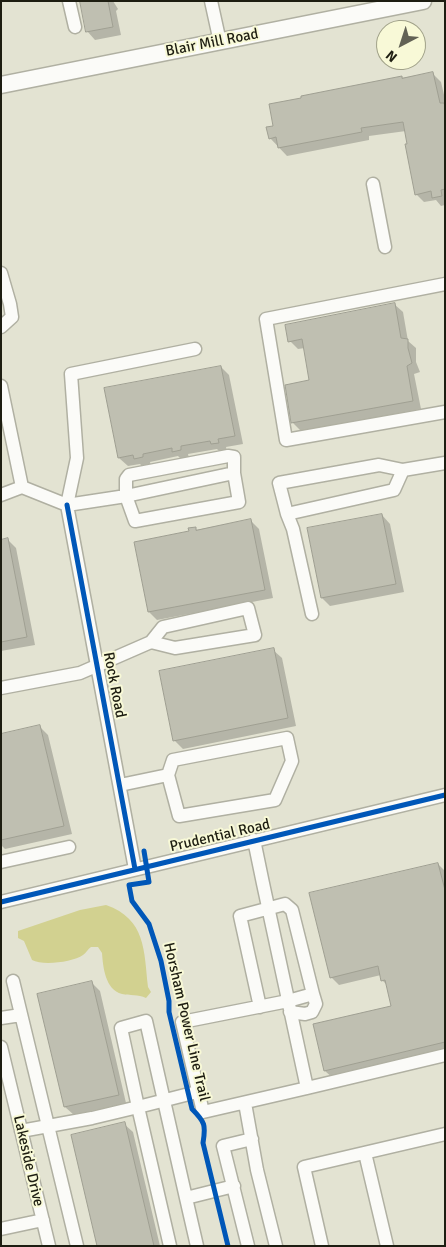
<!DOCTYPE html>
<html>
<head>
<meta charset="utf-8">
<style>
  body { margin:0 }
  #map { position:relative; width:446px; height:1247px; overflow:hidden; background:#e3e3d2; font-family:Signika,sans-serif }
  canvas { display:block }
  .frame { position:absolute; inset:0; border:2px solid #1d1d11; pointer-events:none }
  .north { position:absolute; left:376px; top:20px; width:50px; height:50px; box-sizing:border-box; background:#f8f9d7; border:1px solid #a0a188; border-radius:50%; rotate:220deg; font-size:14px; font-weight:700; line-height:20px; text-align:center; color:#1d1d11 }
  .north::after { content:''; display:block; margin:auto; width:18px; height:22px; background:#626255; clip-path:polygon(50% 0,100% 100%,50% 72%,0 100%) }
</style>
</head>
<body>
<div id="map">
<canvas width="446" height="1247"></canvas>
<div class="frame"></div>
<div class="north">N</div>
</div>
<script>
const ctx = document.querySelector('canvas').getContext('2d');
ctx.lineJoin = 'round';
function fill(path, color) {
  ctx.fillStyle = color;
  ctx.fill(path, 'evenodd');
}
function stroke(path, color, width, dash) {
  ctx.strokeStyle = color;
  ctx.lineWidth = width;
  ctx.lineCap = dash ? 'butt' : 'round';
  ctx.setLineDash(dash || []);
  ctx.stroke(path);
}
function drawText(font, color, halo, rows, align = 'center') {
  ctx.font = font + ' Signika,sans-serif';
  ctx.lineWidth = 4;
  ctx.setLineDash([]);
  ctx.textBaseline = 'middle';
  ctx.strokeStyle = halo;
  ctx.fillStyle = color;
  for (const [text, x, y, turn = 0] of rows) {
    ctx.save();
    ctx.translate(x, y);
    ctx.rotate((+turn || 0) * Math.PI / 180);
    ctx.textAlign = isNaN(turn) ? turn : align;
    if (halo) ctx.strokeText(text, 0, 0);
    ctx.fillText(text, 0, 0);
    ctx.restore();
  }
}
fill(new Path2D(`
  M 106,905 C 146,919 144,951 148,987 L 151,992 L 146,998 C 138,994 130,996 122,994 C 105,990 103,966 102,953 L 98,947 L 91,947 C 88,949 86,953 83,955 C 73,962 43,966 32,960 L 24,941 L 18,938 L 18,931 L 80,910 Z`), '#d2d190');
fill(new Path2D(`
  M 80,1 L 113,1 L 118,9 L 116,11 L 121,35 L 95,40 L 87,31 Z
  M 433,74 L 441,82 L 445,99 L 445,205 L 441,206 L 436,200 L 424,202 L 416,194 L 406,131 L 369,136 L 369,140 L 287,156 L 270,138 L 402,77 L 404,79 Z
  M 394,304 L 403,312 L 408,341 L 416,348 L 416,362 L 420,372 L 414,374 L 421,409 L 301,431 L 293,423 L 311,381 L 305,348 L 298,349 L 290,341 Z
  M 221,367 L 229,375 L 243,444 L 226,447 L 227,451 L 220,452 L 217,449 L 188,454 L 189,458 L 182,460 L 178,456 L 150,462 L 151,466 L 143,467 L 140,464 L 128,466 L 119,458 Z
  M 382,515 L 390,524 L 404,592 L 330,606 L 322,598 L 309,529 Z
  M 251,521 L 259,529 L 273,598 L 157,620 L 149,612 L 190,532 L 195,528 L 198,531 Z
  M 8,540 L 16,548 L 35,645 L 1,651 L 1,541 Z
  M 273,650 L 282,658 L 296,726 L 183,749 L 174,740 Z
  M 39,726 L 48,735 L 72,834 L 5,849 L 1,845 L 1,735 Z
  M 438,864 L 445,871 L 445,1052 L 334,1079 L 325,1071 L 392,1006 L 387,985 L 382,980 L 381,975 L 339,985 L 331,977 Z
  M 91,982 L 100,991 L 126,1103 L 74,1115 L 65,1107 L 38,995 Z
  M 124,1124 L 133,1132 L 160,1246 L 98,1246 Z`), '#0003');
const building = new Path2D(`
  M 80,1 L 108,1 L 113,27 L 86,32 Z
  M 433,72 L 440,103 L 444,103 L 445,107 L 445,189 L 441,190 L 442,196 L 432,198 L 431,191 L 415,195 L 405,144 L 407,144 L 403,122 L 361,128 L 362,132 L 278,148 L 276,137 L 269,139 L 266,127 L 273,126 L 269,104 L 301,98 L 301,96 L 402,76 L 402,78 Z
  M 395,303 L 401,338 L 408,339 L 408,348 L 412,363 L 407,366 L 413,401 L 291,423 L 285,385 L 309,380 L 302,339 L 288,342 L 285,325 Z
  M 221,366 L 235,436 L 218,439 L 219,443 L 211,444 L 210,441 L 181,446 L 181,450 L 172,452 L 172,448 L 143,454 L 143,457 L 134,459 L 133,455 L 118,458 L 104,388 Z
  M 382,514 L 396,584 L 321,598 L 307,528 Z
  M 251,519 L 265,590 L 148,612 L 134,542 L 189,531 L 188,528 L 196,527 L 196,530 Z
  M 8,538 L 27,637 L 1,642 L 1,540 Z
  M 274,648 L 288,718 L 173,741 L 159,671 Z
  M 40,725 L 64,826 L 1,840 L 1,734 Z
  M 438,863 L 445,890 L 445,1042 L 324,1071 L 313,1024 L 391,1006 L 385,980 L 381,981 L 378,966 L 330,978 L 309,893 Z
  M 92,981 L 119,1095 L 64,1107 L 37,994 Z
  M 125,1122 L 154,1246 L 97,1246 L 71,1135 Z`);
fill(building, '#bfbfb1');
stroke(building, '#9f9f92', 1);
const minor = new Path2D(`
  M 69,1 L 75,27
  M 211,1 L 220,42
  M 373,184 L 385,247
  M 1,273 L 10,304 L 12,317 L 1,327
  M 445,284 L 266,319 L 286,440 L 445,412
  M 1,386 L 22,487 L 67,505 L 126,496 L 135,521 L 239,502 L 234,473 L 126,496 L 126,479 L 129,475 L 228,456 L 234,457 L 234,473
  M 403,470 L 394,490 L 287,514 L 279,483 L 379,465 L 403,470 L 445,463
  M 1,495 L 22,487
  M 287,514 L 293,529 L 312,614
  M 1,688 L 80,673 L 151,642 L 175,648 L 255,635 L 248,608 L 163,627 L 151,642
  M 120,785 L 168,775 L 179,816 L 275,800 L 292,761 L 287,738 L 173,760 L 168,775
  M 254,840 C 271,923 289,1006 307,1088 L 203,1112 L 182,1022 L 288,1001 L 313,994 L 292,910 L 285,904 L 240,916 L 260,1007
  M 1,862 L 69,847
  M 135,869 L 67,505 L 77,458 L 71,374 L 195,349
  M 1,902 L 445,795
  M 13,981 L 77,1246
  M 290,1012 L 305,1014 L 312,1012 L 316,1004 L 313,994
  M 1,1018 L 21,1015
  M 1,1047 L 49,1246
  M 307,1088 L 445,1055
  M 245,1103 L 257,1170 L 276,1246
  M 21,1131 L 92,1118 L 138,1107 L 170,1246
  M 365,1153 L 387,1246
  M 186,1198 L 146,1021 L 121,1028 L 138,1107 C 158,1102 178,1097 197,1092
  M 1,1229 L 43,1220
  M 197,1246 L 186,1198 L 234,1186
  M 248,1246 L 223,1146 L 252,1139
  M 322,1246 L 304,1167 L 445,1134`);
const major = new Path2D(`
  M 1,85 L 423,1`);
stroke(minor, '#b0b0a2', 15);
stroke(major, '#b0b0a2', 19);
stroke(minor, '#fbfbf8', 12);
stroke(major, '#fbfbf8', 16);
stroke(new Path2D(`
  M 67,505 L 135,869
  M 144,851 L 149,882 L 129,885 L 132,901 L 149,924 L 161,961 L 169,1001 L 169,1012 L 192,1109 C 205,1122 206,1125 203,1143 L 228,1246
  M 1,902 L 445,795`), '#0057b8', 5);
drawText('15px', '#1d1d11', '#f8f9d7', [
  ["Blair Mill Road",212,43,-11],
  ["Rock Road",114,685,79],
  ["Prudential Road",220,836,-13],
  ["Horsham Power Line Trail",186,1022,77],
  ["Lakeside Drive",28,1161,77]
]);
</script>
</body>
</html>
